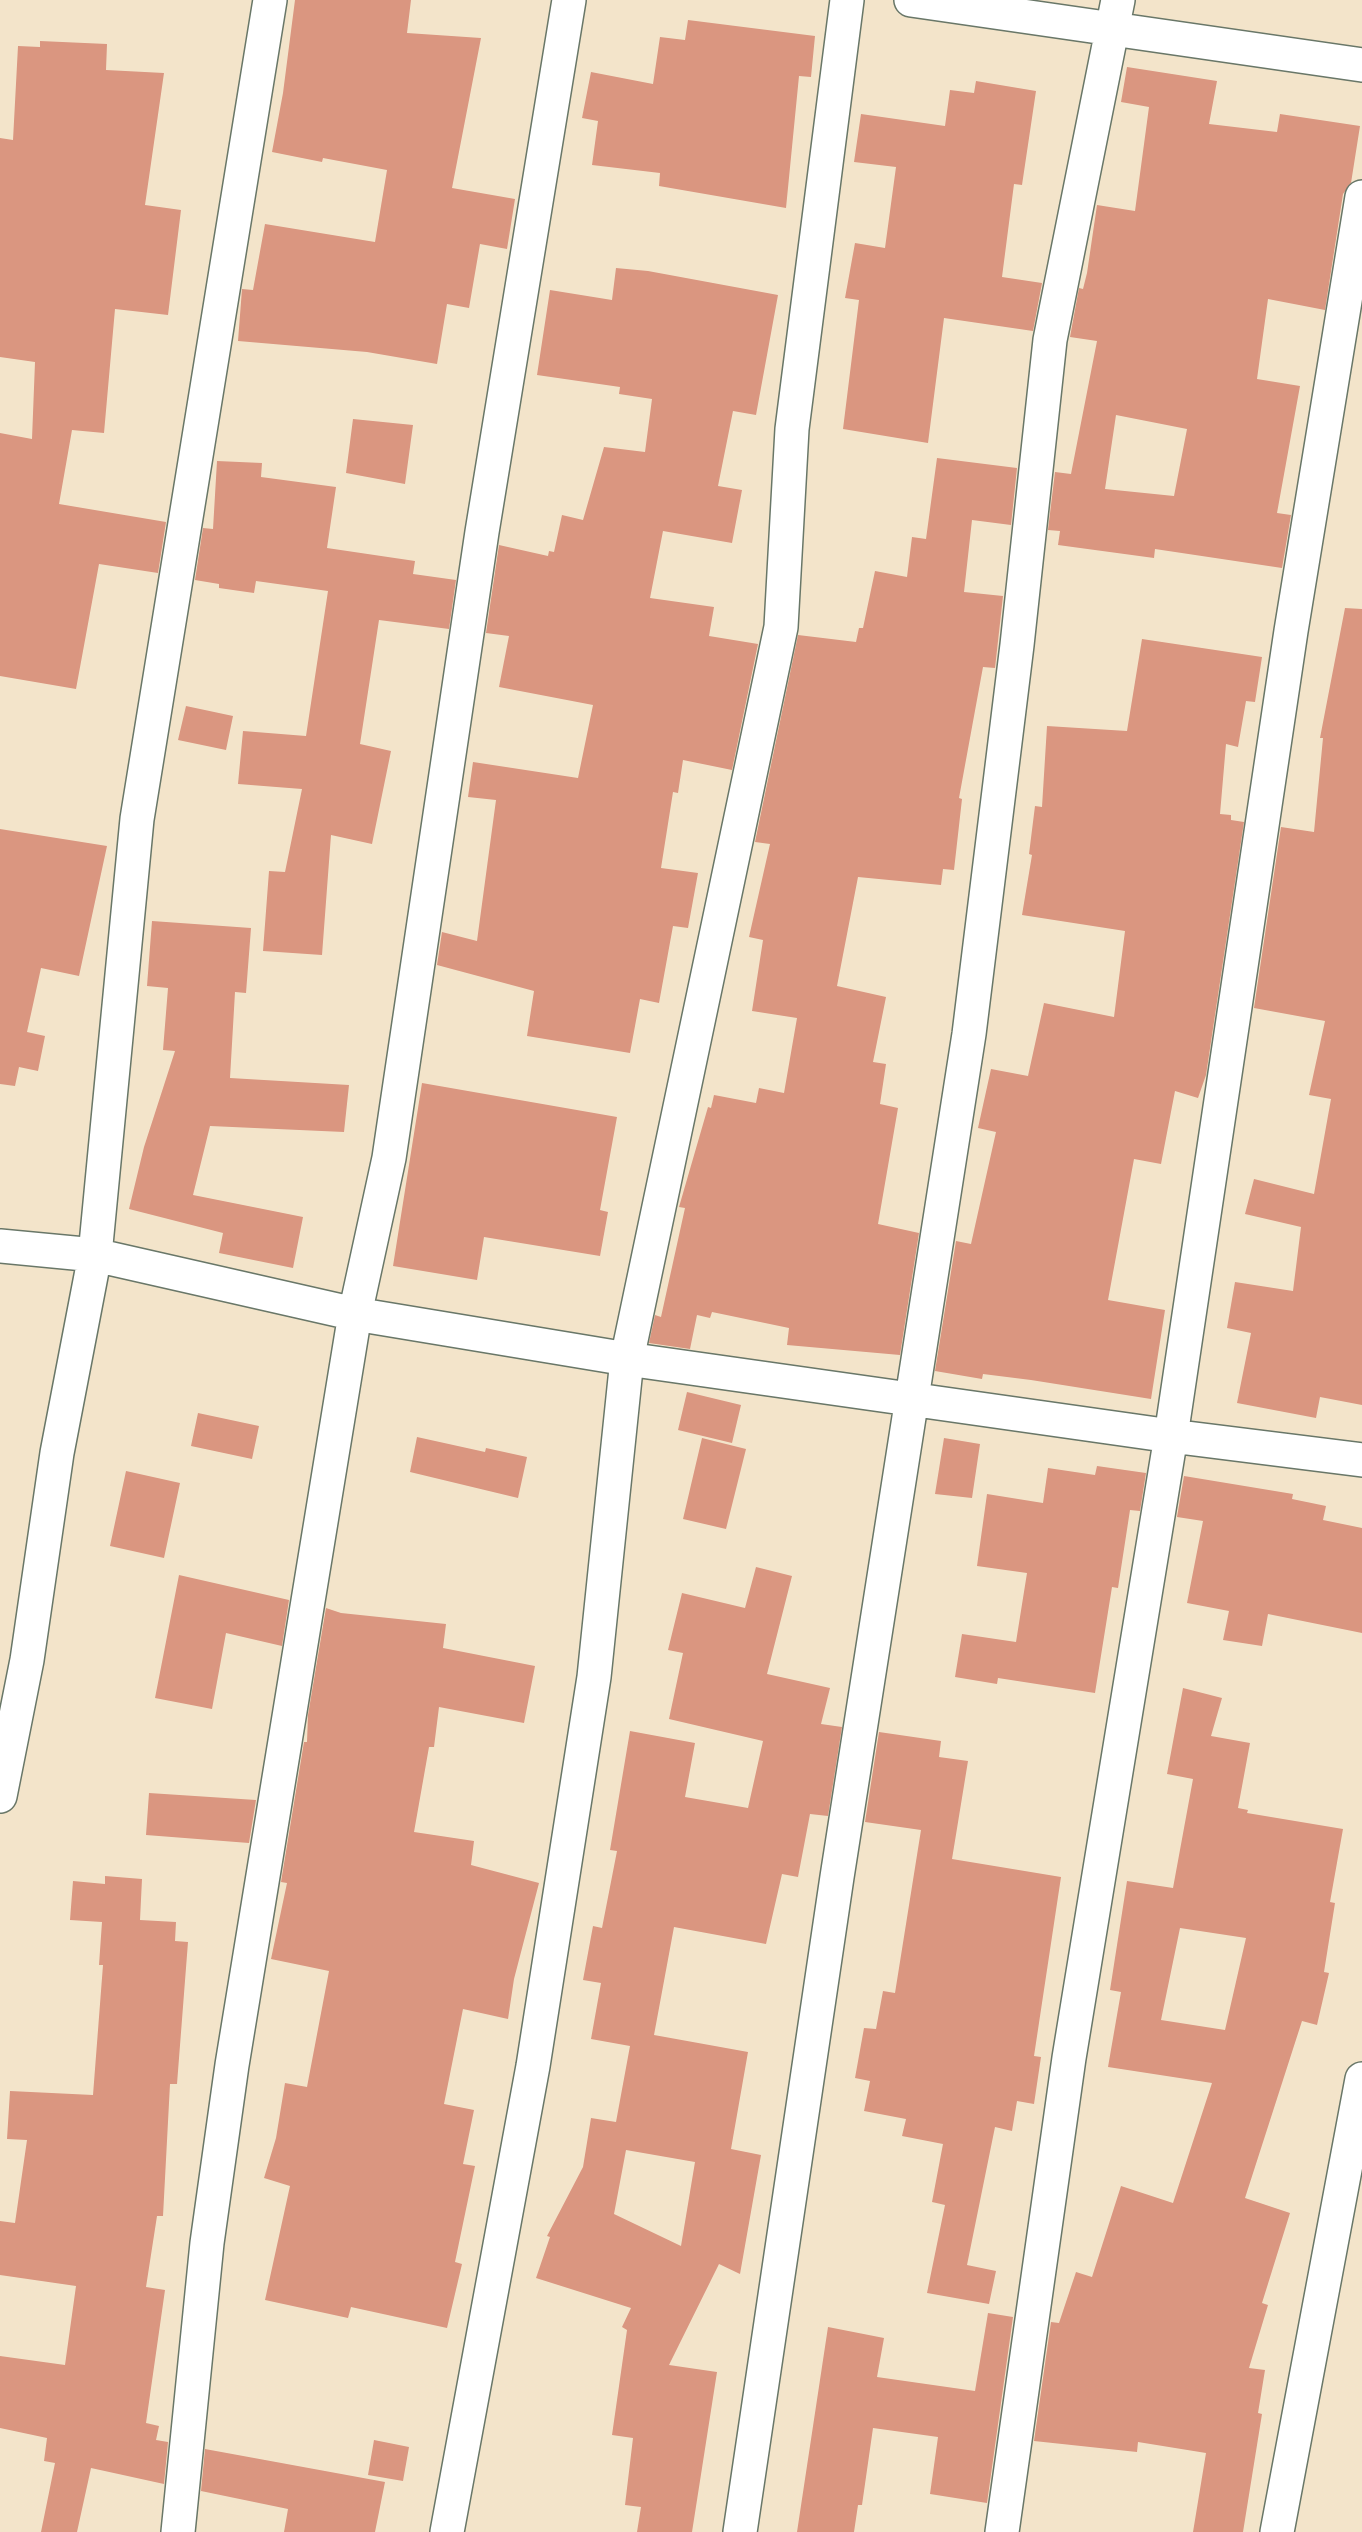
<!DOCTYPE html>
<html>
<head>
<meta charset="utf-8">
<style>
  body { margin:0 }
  canvas { display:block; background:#f3e4ca }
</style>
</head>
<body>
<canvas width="1362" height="2532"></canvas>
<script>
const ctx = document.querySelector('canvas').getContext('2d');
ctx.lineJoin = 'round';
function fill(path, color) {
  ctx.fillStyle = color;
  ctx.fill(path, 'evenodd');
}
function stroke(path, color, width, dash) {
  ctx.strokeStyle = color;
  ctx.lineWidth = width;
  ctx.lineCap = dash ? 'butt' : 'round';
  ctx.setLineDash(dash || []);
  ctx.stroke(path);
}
fill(new Path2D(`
  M 295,0 L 411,0 L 407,33 L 481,38 L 452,188 L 515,199 L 507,249 L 480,244 L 469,308 L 447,304 L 437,364 L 367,352 L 238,341 L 242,289 L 253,290 L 265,224 L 375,242 L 387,170 L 323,158 L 322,162 L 272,152 L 283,93 Z
  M 688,20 L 815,36 L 811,77 L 799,76 L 786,208 L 659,186 L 660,173 L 592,165 L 598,121 L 582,118 L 591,72 L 653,84 L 660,37 L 685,40 Z
  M 40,41 L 107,44 L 106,70 L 164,73 L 145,205 L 181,210 L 168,315 L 115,309 L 104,433 L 72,430 L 59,504 L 166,522 L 158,573 L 99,564 L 76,689 L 0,676 L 0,433 L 32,439 L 35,362 L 0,357 L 0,138 L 13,140 L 18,46 L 40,47 Z
  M 1127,67 L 1217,81 L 1209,124 L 1277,132 L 1280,114 L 1360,126 L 1351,183 L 1343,194 L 1325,310 L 1268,299 L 1257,379 L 1300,386 L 1277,513 L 1291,515 L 1282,568 L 1155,549 L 1154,558 L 1058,545 L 1060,531 L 1048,530 L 1055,472 L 1071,474 L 1097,341 L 1070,337 L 1079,288 L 1083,289 L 1087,273 L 1097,205 L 1135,211 L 1149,107 L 1121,102 ZM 1116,415 L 1187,429 L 1174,496 L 1105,489 Z
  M 976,81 L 1036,91 L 1022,185 L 1014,184 L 1002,277 L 1042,283 L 1033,331 L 944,318 L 928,443 L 843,429 L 859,300 L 845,298 L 855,243 L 885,248 L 896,167 L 854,162 L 861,114 L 945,126 L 950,90 L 974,93 Z
  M 616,268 L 648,271 L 778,295 L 756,415 L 733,411 L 718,486 L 742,490 L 732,543 L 663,531 L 650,598 L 714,607 L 709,636 L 758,644 L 732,770 L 683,760 L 678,793 L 673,792 L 661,868 L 698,873 L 688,928 L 673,926 L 659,1003 L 640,999 L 630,1053 L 527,1036 L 534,991 L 437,965 L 442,932 L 477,941 L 496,800 L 468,797 L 473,762 L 578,778 L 593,705 L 499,687 L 509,636 L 486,633 L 499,545 L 548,556 L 549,551 L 554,552 L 562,515 L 583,520 L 604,447 L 645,452 L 652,399 L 619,394 L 620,387 L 537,375 L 550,290 L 612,300 Z
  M 353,419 L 413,425 L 405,484 L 346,473 Z
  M 937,458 L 1017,468 L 1011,525 L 972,520 L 964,592 L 1003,596 L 995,668 L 983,667 L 959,798 L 962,799 L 954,870 L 943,869 L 941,885 L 858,877 L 837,986 L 886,997 L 873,1062 L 886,1064 L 880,1104 L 898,1108 L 878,1224 L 919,1233 L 900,1355 L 787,1345 L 789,1328 L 712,1312 L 710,1318 L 697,1315 L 690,1349 L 649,1343 L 655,1315 L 661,1317 L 685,1208 L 679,1207 L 708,1107 L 711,1108 L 714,1095 L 756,1103 L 759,1088 L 784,1093 L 797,1018 L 752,1011 L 763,940 L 749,937 L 770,844 L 755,842 L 798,635 L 856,642 L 859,628 L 863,628 L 875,571 L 907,577 L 912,537 L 926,539 Z
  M 217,461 L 262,463 L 261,477 L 336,487 L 327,548 L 415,561 L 413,574 L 456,580 L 449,629 L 379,620 L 360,744 L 391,751 L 372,844 L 331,835 L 322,955 L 263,951 L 269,871 L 285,872 L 302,789 L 238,784 L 243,731 L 306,736 L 328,591 L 256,581 L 254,593 L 219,588 L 219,584 L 195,580 L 203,528 L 213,529 Z
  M 1345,608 L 1362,609 L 1362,1405 L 1320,1397 L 1316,1418 L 1237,1403 L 1251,1333 L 1227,1328 L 1235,1282 L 1293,1291 L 1301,1227 L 1245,1214 L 1254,1179 L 1314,1194 L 1331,1099 L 1309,1095 L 1325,1021 L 1254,1008 L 1281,827 L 1314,832 L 1323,738 L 1320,738 Z
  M 1142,639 L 1262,657 L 1255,702 L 1246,701 L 1238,747 L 1226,744 L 1220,814 L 1231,815 L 1231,820 L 1244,822 L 1206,1075 L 1198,1098 L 1175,1091 L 1161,1164 L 1134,1159 L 1108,1300 L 1165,1310 L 1151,1399 L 1031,1380 L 983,1374 L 982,1379 L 935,1371 L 956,1241 L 971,1244 L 996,1132 L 978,1128 L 991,1069 L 1028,1076 L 1044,1003 L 1114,1017 L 1125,931 L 1022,915 L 1032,855 L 1029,854 L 1035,806 L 1042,807 L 1047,726 L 1127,731 Z
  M 186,706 L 233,716 L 226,750 L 178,740 Z
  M 0,829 L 107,846 L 79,976 L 41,968 L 27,1032 L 45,1036 L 38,1071 L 19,1067 L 15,1086 L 0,1084 Z
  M 152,921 L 251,928 L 246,993 L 235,992 L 230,1078 L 349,1085 L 344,1132 L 210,1126 L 193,1195 L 303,1217 L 293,1268 L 219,1253 L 223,1233 L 129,1209 L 144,1147 L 175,1051 L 163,1050 L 168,988 L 147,986 Z
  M 422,1083 L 617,1117 L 600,1210 L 608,1212 L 600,1256 L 484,1237 L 477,1280 L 393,1266 Z
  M 687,1392 L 741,1405 L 732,1443 L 678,1430 Z
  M 198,1413 L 259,1426 L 252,1459 L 191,1446 Z
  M 417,1437 L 485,1452 L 486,1448 L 527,1457 L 518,1498 L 410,1472 Z
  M 702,1438 L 746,1449 L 726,1529 L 683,1519 Z
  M 944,1438 L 980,1444 L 972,1498 L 935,1494 Z
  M 1097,1466 L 1146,1473 L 1140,1511 L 1130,1510 L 1118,1588 L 1112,1587 L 1095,1693 L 998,1678 L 997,1684 L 955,1677 L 962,1634 L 1016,1642 L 1027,1573 L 977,1566 L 987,1494 L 1043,1503 L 1048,1468 L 1095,1475 Z
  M 126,1471 L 180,1483 L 164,1558 L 110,1546 Z
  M 1184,1476 L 1293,1494 L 1292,1499 L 1326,1506 L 1323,1520 L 1362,1528 L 1362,1633 L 1268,1614 L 1262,1646 L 1223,1640 L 1229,1611 L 1187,1603 L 1203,1521 L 1177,1517 Z
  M 756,1567 L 792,1576 L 767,1674 L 830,1688 L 821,1724 L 842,1727 L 828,1816 L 810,1814 L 798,1877 L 782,1874 L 766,1944 L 674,1927 L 654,2035 L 748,2052 L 731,2149 L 761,2155 L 740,2274 L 719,2264 L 669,2365 L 717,2372 L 692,2532 L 637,2532 L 641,2507 L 625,2505 L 633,2438 L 612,2435 L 627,2330 L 622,2327 L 631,2308 L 536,2278 L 550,2237 L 547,2236 L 583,2167 L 591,2118 L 616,2122 L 630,2046 L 591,2039 L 601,1983 L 583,1980 L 593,1926 L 602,1928 L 617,1851 L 610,1850 L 630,1731 L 695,1743 L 685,1797 L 748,1808 L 763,1741 L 669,1719 L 683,1653 L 668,1650 L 682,1593 L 745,1608 ZM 626,2150 L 695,2162 L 681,2246 L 614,2214 Z
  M 179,1575 L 289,1600 L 282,1646 L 226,1633 L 212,1709 L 155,1698 Z
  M 326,1608 L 341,1613 L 446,1624 L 443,1648 L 535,1666 L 524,1723 L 439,1707 L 434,1747 L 429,1747 L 414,1832 L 474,1841 L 471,1865 L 539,1883 L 514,1979 L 508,2019 L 463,2009 L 444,2104 L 474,2110 L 463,2164 L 475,2166 L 455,2262 L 462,2264 L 447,2328 L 351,2307 L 348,2318 L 265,2300 L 290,2186 L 264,2178 L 276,2138 L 285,2083 L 307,2087 L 329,1971 L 271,1959 L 287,1883 L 281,1882 L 304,1742 L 307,1742 L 308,1715 Z
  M 1183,1688 L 1222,1698 L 1211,1736 L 1250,1743 L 1238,1808 L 1248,1810 L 1247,1813 L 1343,1829 L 1330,1902 L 1335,1903 L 1324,1972 L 1329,1973 L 1317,2025 L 1302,2021 L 1245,2198 L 1290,2213 L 1262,2303 L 1268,2305 L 1249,2368 L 1265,2370 L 1258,2413 L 1262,2414 L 1243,2532 L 1193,2532 L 1206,2453 L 1138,2442 L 1137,2452 L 1034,2441 L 1051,2322 L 1059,2323 L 1076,2272 L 1092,2277 L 1121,2186 L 1173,2203 L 1212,2083 L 1108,2067 L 1121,1992 L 1110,1990 L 1127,1881 L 1173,1888 L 1193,1779 L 1167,1774 ZM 1180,1928 L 1246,1938 L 1225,2030 L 1161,2020 Z
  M 879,1732 L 941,1741 L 939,1757 L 968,1761 L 952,1859 L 1061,1877 L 1034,2056 L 1041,2057 L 1034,2104 L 1017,2101 L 1012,2131 L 995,2127 L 967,2265 L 996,2271 L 989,2304 L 927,2293 L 945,2205 L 932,2202 L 943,2144 L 902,2136 L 906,2119 L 864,2111 L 870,2081 L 855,2078 L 864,2028 L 876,2029 L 883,1991 L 895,1993 L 921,1830 L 865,1822 Z
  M 149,1793 L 256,1800 L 249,1843 L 146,1835 Z
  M 105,1876 L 142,1879 L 140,1920 L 176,1922 L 175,1941 L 188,1942 L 177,2084 L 170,2084 L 163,2216 L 157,2216 L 146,2287 L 165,2290 L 146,2423 L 159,2426 L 156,2440 L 168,2442 L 164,2484 L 91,2468 L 77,2532 L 41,2532 L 55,2463 L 44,2461 L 47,2438 L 0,2428 L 0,2356 L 65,2365 L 76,2286 L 0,2275 L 0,2221 L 15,2223 L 27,2140 L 7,2139 L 10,2091 L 93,2095 L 103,1965 L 99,1965 L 102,1922 L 70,1920 L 73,1881 L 105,1884 Z
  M 988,2313 L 1013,2317 L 987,2503 L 930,2494 L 938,2437 L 873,2428 L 862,2505 L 858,2505 L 854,2532 L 797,2532 L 828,2327 L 884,2338 L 877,2377 L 975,2391 Z
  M 374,2440 L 409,2447 L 403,2481 L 368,2475 Z
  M 205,2449 L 385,2482 L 375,2532 L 284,2532 L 288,2509 L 201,2491 Z`), '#da9680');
const street = new Path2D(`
  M 911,0 L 1362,65
  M 0,1246 L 95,1255 L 355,1314 L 627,1359 L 1171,1436 L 1362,1460
  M 0,1796 L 27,1660 L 57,1453 L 95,1255 L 137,819 L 270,0
  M 178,2532 L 207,2243 L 232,2065 L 355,1314 L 389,1158 L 482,532 L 569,0
  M 447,2532 L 533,2066 L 594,1677 L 627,1359 L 781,627 L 792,429 L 847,0
  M 740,2532 L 837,1877 L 969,1034 L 1017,645 L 1050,340 L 1118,0
  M 1002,2532 L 1069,2058 L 1171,1436 L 1291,631 L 1362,197
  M 1277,2532 L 1362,2079`);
stroke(street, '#697768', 36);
stroke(street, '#fff', 33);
</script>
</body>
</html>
